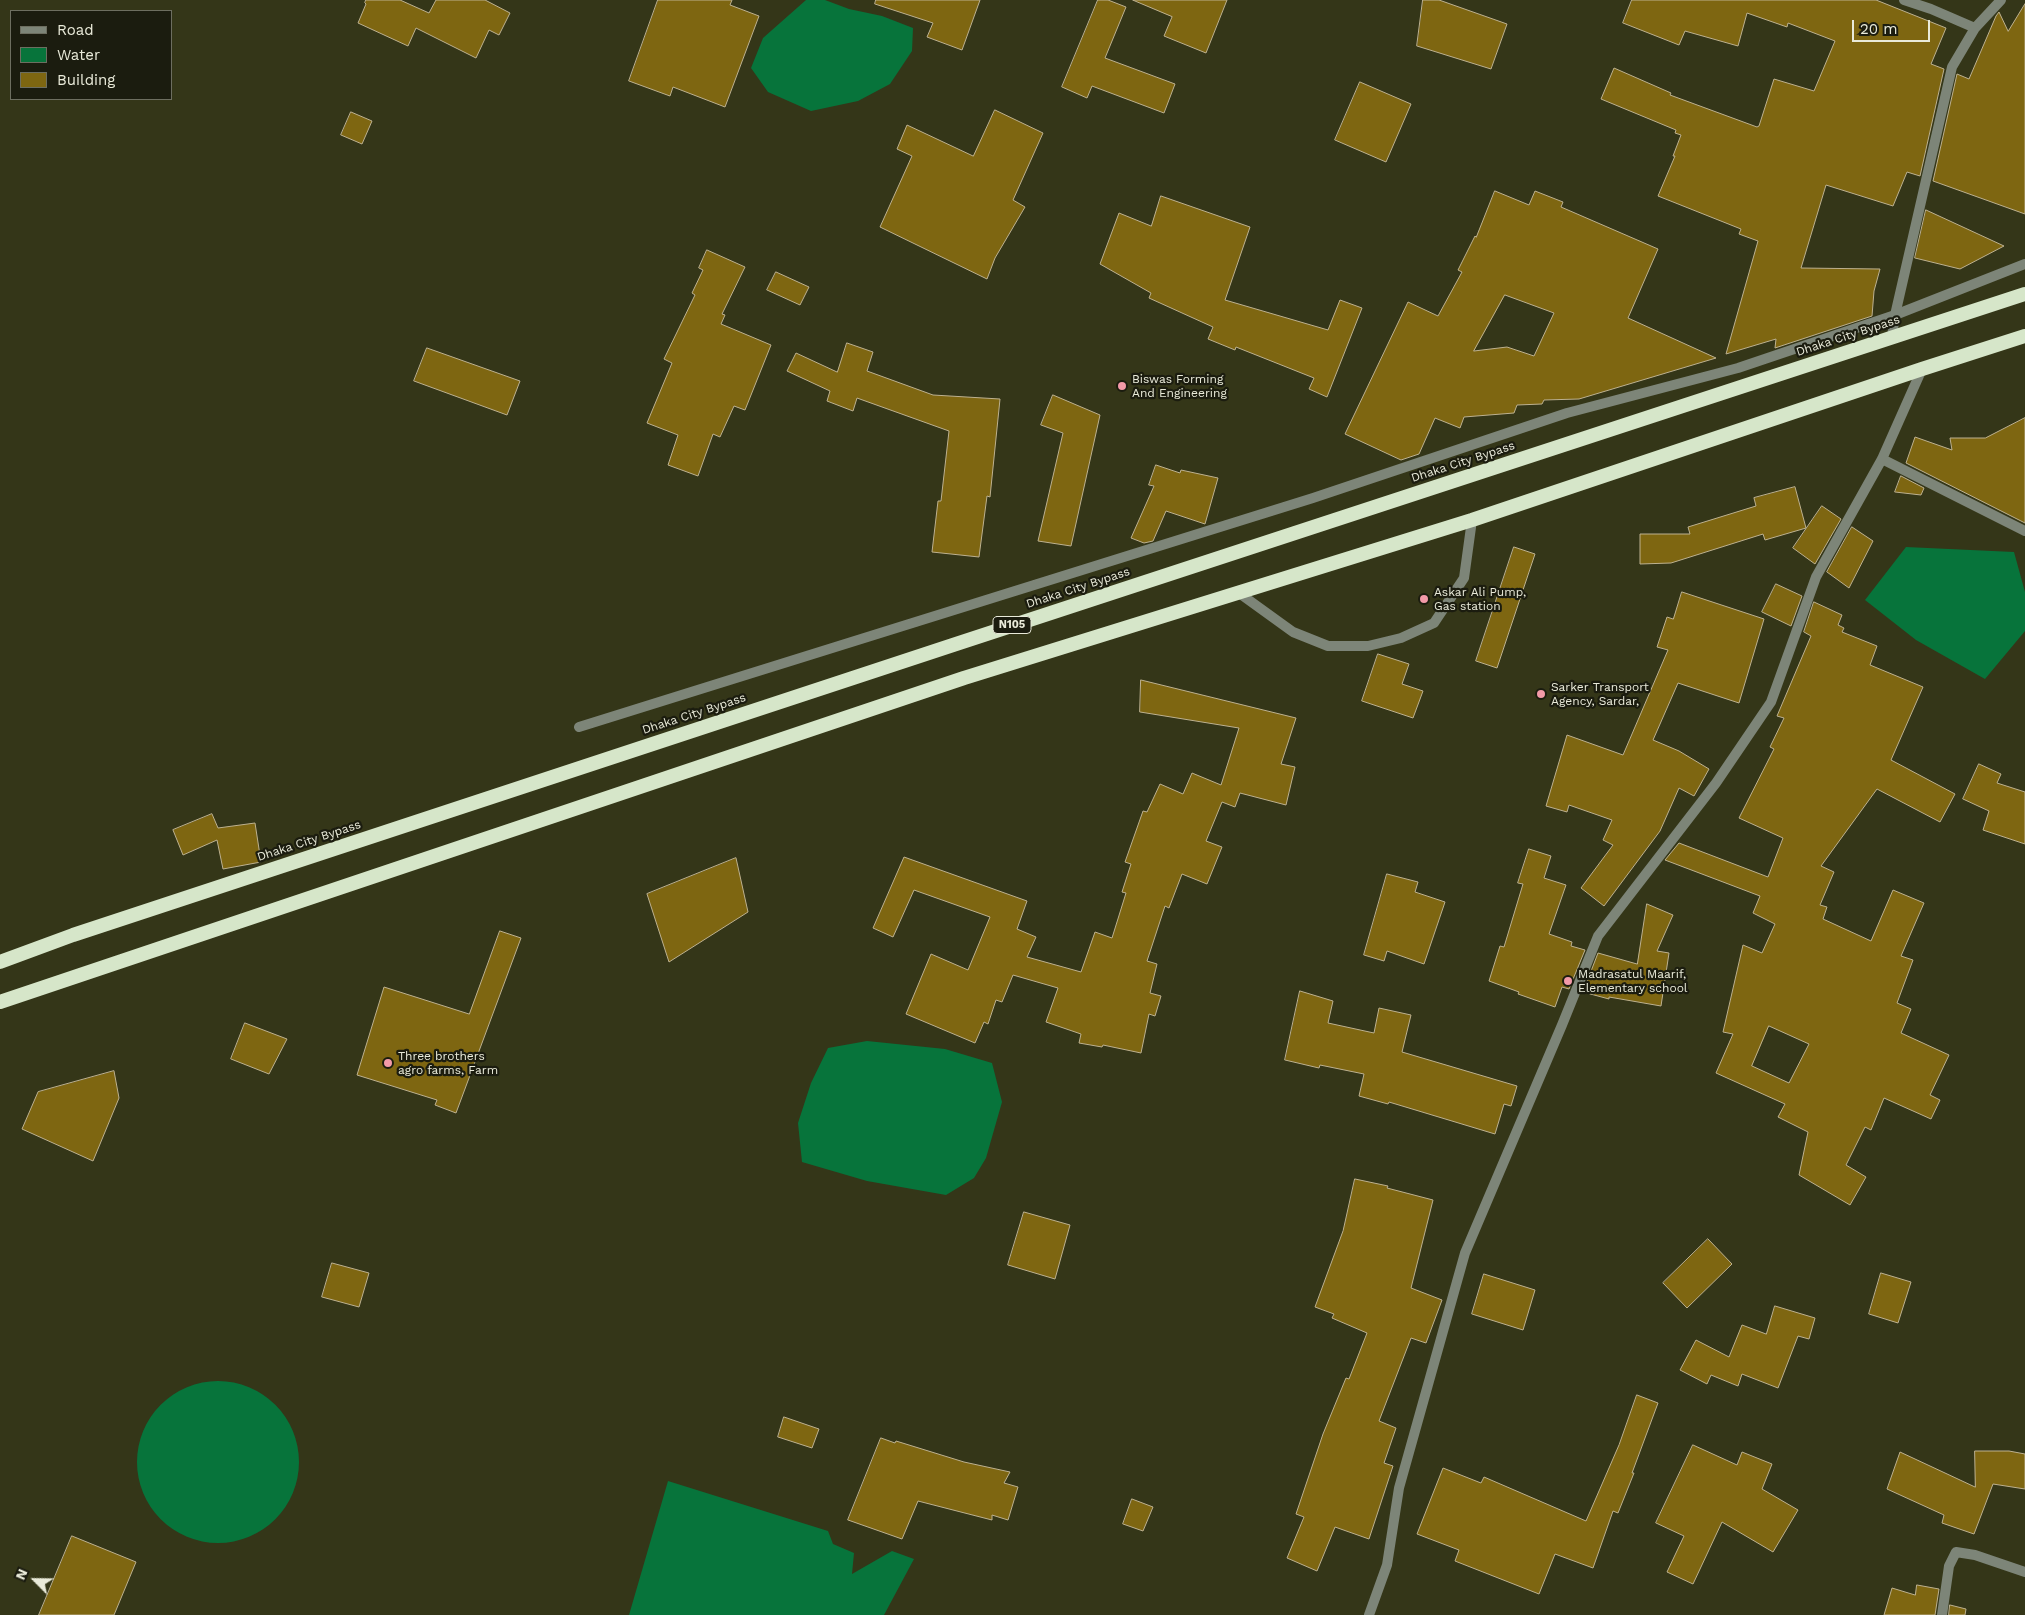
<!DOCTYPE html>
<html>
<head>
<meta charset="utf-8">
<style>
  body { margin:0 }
  #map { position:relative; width:2025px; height:1615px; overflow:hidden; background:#343618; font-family:"Work Sans",sans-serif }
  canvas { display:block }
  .legend { position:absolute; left:10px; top:10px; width:162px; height:90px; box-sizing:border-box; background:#1b1c0f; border:1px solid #6d6e60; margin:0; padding:6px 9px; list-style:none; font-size:15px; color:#e9ead9 }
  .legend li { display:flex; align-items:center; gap:10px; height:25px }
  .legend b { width:25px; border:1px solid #6d6e60 }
  .north { position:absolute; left:10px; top:1555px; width:50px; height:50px; -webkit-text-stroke:4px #1b1c0f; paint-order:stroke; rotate:293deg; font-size:14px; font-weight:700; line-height:20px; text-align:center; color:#e9ead9 }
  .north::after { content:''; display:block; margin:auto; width:18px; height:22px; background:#e9ead9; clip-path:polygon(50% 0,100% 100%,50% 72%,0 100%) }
  .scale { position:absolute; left:1852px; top:20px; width:78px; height:22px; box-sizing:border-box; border:2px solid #e9ead9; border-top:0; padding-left:6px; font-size:15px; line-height:18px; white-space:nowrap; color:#e9ead9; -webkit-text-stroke:4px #1b1c0f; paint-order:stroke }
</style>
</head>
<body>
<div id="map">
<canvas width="2025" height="1615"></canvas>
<ul class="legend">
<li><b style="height:6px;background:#7d8578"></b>Road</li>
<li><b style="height:14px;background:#07743b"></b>Water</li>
<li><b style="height:14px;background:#7e6611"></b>Building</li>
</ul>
<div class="north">N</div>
<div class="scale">20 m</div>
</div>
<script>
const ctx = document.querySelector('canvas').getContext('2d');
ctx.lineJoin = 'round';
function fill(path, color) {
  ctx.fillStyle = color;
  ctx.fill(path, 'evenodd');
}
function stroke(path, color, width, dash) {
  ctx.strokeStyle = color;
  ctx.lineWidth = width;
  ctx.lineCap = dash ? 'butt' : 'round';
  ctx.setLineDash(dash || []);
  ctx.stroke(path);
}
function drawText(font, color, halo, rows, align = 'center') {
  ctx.font = font + ' "Work Sans",sans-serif';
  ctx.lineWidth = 4.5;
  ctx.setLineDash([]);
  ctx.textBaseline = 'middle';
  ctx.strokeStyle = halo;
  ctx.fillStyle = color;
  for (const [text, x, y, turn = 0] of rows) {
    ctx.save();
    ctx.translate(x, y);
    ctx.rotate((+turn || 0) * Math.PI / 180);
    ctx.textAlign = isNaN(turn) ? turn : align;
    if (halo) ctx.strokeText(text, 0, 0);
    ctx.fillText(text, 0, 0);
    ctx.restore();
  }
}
fill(new Path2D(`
  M 806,0 L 825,0 L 849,9 L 882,16 L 913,28 L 912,51 L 890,84 L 858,101 L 811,111 L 768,92 L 751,68 L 763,38 Z
  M 1906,547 L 2014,552 L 2025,592 L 2025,631 L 1985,679 L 1916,640 L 1865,600 Z
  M 867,1041 L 945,1049 L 992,1063 L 1002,1102 L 986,1158 L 974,1178 L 946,1195 L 867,1181 L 802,1162 L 798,1123 L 811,1083 L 828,1048 Z
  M137 1462a81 81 0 1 1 162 0a81 81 0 1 1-162 0Z
  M 668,1481 L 828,1531 L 833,1544 L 854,1553 L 852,1574 L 892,1551 L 914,1559 L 884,1615 L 629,1615 Z`), '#07743b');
const building = new Path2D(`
  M 366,0 L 400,0 L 429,13 L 436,0 L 485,0 L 510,13 L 499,35 L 489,30 L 476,58 L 416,28 L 408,46 L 358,23 L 366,4 L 365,3 Z
  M 658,0 L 732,0 L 730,5 L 759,16 L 725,107 L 673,87 L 670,96 L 629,81 Z
  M 876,0 L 980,0 L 962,50 L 927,37 L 933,23 L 875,4 Z
  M 1098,0 L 1108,0 L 1126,7 L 1105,58 L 1175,84 L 1164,113 L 1092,86 L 1087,98 L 1062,87 Z
  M 1133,0 L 1227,0 L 1206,53 L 1164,36 L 1172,17 Z
  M 1423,0 L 1439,0 L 1507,24 L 1491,69 L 1417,46 Z
  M 1632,0 L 1876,0 L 1946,28 L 1931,64 L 1944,69 L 1920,176 L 1907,172 L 1893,206 L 1826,185 L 1801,268 L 1880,269 L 1874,291 L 1872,316 L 1775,348 L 1776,339 L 1726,354 L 1758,241 L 1739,234 L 1741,229 L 1658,196 L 1675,156 L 1673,156 L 1681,135 L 1675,133 L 1676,130 L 1601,99 L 1614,68 L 1671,93 L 1670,95 L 1757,127 L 1759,126 L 1774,79 L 1814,91 L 1835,41 L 1788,23 L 1787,27 L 1747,13 L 1738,46 L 1685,31 L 1679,45 L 1623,23 Z
  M 2025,4 L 2025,214 L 1933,181 L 1957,74 L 1969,79 L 1996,16 L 1999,12 L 2008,31 Z
  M 1360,82 L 1411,104 L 1386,162 L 1335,140 Z
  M 995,110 L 1043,133 L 1013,200 L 1025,207 L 995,258 L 987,279 L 880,227 L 912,156 L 897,149 L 907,125 L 973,156 Z
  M 351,112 L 372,121 L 362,144 L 341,135 Z
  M 1495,191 L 1529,205 L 1535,191 L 1563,202 L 1561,207 L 1658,249 L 1628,318 L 1716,358 L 1579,399 L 1544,400 L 1542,404 L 1517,405 L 1514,413 L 1464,417 L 1460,428 L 1435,418 L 1419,454 L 1401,460 L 1345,434 L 1408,302 L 1438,316 L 1462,272 L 1458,270 L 1475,236 L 1476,237 ZM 1505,295 L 1554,313 L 1534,356 L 1507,347 L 1474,351 Z
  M 1161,196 L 1250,227 L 1225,300 L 1328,330 L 1340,300 L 1362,308 L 1327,397 L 1309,389 L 1314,378 L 1236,347 L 1235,350 L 1208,339 L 1213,327 L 1149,298 L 1151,293 L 1100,264 L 1119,213 L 1151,226 Z
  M 1926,210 L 2004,246 L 1960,269 L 1915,258 Z
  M 707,250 L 745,267 L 722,314 L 725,315 L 721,324 L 771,345 L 745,410 L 734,406 L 720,437 L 713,434 L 698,476 L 668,465 L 678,435 L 647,423 L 672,363 L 664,359 L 695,295 L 692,293 L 703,270 L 699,268 Z
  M 776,272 L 809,287 L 800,305 L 767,290 Z
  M 847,343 L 873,352 L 867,371 L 933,395 L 1000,399 L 990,497 L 987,496 L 979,557 L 932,552 L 938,501 L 941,501 L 949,431 L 857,398 L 853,411 L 827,401 L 830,391 L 787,371 L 796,353 L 837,372 Z
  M 427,348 L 520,381 L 507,415 L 414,381 Z
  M 1053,395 L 1100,415 L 1071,546 L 1038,541 L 1063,433 L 1041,425 Z
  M 2025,418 L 2025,523 L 1906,463 L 1915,437 L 1952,450 L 1950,438 L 1985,438 Z
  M 1156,465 L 1180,473 L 1181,470 L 1218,478 L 1205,524 L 1166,511 L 1153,541 L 1144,543 L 1131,538 L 1154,486 L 1149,485 Z
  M 1901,476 L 1924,488 L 1921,495 L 1895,492 Z
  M 1795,487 L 1806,528 L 1765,540 L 1763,534 L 1671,563 L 1640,564 L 1640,534 L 1690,534 L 1688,527 L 1756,506 L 1754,498 Z
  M 1822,506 L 1841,519 L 1815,564 L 1793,548 Z
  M 1852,527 L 1873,541 L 1849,588 L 1827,572 Z
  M 1514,547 L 1535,554 L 1497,668 L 1476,661 Z
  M 1776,584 L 1802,596 L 1791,626 L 1762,612 Z
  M 1682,592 L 1764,619 L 1739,703 L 1678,683 L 1653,740 L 1679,751 L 1709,769 L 1694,796 L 1679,788 L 1660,831 L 1604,906 L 1581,888 L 1613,845 L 1603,840 L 1612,820 L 1569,805 L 1567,812 L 1546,806 L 1567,735 L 1623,755 L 1668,650 L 1657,647 L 1667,617 L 1673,619 Z
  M 1814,602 L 1842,615 L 1838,625 L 1844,628 L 1842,632 L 1877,646 L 1870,665 L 1923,687 L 1891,760 L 1955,794 L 1940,822 L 1877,789 L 1821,866 L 1834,872 L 1820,905 L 1827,907 L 1823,919 L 1871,941 L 1893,890 L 1924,903 L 1901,956 L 1913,960 L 1897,1003 L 1911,1009 L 1901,1033 L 1949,1055 L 1930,1095 L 1940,1100 L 1931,1119 L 1884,1098 L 1871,1130 L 1865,1127 L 1846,1165 L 1866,1177 L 1850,1205 L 1799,1175 L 1808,1132 L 1778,1117 L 1785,1104 L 1716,1073 L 1733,1034 L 1723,1032 L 1743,945 L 1762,953 L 1775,924 L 1753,913 L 1760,896 L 1665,860 L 1679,843 L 1768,877 L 1783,838 L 1739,818 L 1774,749 L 1770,747 L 1784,718 L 1777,716 L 1811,636 L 1804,632 ZM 1769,1026 L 1809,1044 L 1789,1083 L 1752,1066 Z
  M 1378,654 L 1409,664 L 1402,684 L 1423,691 L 1413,718 L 1362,701 Z
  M 1141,680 L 1296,718 L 1281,764 L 1295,767 L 1286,805 L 1240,793 L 1235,807 L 1222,802 L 1206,841 L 1222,847 L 1207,884 L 1182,874 L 1169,908 L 1165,906 L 1147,961 L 1157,964 L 1150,993 L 1161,996 L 1155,1016 L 1149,1014 L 1141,1053 L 1103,1045 L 1102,1047 L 1079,1043 L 1081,1034 L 1046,1022 L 1058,988 L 1013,975 L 1002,1002 L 996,1000 L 988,1024 L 984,1022 L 975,1043 L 906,1014 L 931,954 L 968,970 L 990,917 L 914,890 L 893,937 L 873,928 L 904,857 L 1027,901 L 1017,929 L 1036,937 L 1027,957 L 1081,972 L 1095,932 L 1112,938 L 1126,893 L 1122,892 L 1131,864 L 1125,862 L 1143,811 L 1147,812 L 1160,784 L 1183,794 L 1192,773 L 1221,785 L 1239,728 L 1140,712 Z
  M 1979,764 L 2001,774 L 1997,783 L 2025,792 L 2025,844 L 1983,830 L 1989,811 L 1963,799 Z
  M 212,814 L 218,828 L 255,823 L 261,862 L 223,869 L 217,840 L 183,855 L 173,830 Z
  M 1529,849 L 1551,856 L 1544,878 L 1566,885 L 1549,934 L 1572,942 L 1571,946 L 1585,950 L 1569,989 L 1562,987 L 1555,1007 L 1518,994 L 1519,992 L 1489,981 L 1500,946 L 1504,947 L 1523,884 L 1518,883 Z
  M 736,858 L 748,912 L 669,962 L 647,894 Z
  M 1387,874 L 1418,882 L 1415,892 L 1445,902 L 1424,964 L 1387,951 L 1384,961 L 1364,955 Z
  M 1647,904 L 1673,915 L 1657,951 L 1669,953 L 1661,1006 L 1609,997 L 1609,999 L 1583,992 L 1598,953 L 1637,964 Z
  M 500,931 L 521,938 L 456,1113 L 435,1105 L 437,1100 L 357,1075 L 384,987 L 469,1014 Z
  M 1300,991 L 1333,1001 L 1328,1023 L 1374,1033 L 1379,1008 L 1411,1015 L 1402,1052 L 1517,1086 L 1511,1106 L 1504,1104 L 1495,1134 L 1389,1102 L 1388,1104 L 1359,1096 L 1364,1074 L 1320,1065 L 1319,1068 L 1285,1060 Z
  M 245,1023 L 287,1039 L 269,1074 L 231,1059 Z
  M 114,1071 L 119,1098 L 93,1161 L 22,1129 L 38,1092 Z
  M 1355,1179 L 1388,1186 L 1387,1188 L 1433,1200 L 1411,1288 L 1442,1300 L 1426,1343 L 1411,1338 L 1379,1421 L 1396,1428 L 1384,1463 L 1393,1466 L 1369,1539 L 1335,1527 L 1317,1571 L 1287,1558 L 1304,1517 L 1296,1514 L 1323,1434 L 1346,1378 L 1349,1379 L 1367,1333 L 1332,1318 L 1334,1314 L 1315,1307 L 1343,1231 Z
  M 1024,1212 L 1070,1225 L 1055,1279 L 1008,1265 Z
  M 1708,1239 L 1732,1264 L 1687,1308 L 1663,1283 Z
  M 332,1263 L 369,1273 L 359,1307 L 322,1297 Z
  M 1881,1273 L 1911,1282 L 1898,1323 L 1869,1314 Z
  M 1484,1274 L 1535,1290 L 1523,1330 L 1472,1314 Z
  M 1775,1306 L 1815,1318 L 1809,1339 L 1798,1336 L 1778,1388 L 1742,1374 L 1738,1386 L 1711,1375 L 1707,1384 L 1680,1370 L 1696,1340 L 1729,1357 L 1742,1325 L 1766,1334 Z
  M 1637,1395 L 1658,1403 L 1632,1473 L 1634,1473 L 1618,1513 L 1613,1511 L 1593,1568 L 1555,1554 L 1539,1594 L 1455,1561 L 1459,1550 L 1417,1534 L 1443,1468 L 1481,1483 L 1484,1477 L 1586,1521 L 1619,1445 Z
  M 784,1417 L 819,1429 L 812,1448 L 778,1437 Z
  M 881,1438 L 895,1443 L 896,1441 L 964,1462 L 1010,1472 L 1004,1483 L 1018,1487 L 1008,1520 L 992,1515 L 992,1520 L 918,1501 L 902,1539 L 848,1520 Z
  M 1693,1445 L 1737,1465 L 1742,1452 L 1772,1464 L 1762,1489 L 1798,1510 L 1773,1552 L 1722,1522 L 1693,1584 L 1667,1572 L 1684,1536 L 1656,1523 Z
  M 1975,1451 L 2009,1451 L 2025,1454 L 2025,1489 L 1993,1484 L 1974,1534 L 1942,1523 L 1944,1515 L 1887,1489 L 1900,1452 L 1975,1487 Z
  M 1132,1499 L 1153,1507 L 1143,1531 L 1123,1524 Z
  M 72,1536 L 136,1562 L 114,1615 L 39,1615 Z
  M 1917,1585 L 1939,1589 L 1935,1615 L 1884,1615 L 1892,1588 L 1915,1595 Z
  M 1950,1605 L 1966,1609 L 1965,1615 L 1949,1615 Z`);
fill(building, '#7e6611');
stroke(building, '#bdb190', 1);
stroke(new Path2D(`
  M 1239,593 L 1293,632 L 1328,646 L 1368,646 L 1401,638 L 1434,623 L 1464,578 L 1472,520
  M 579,727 L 1313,498 L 1567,413 L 1738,368 L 1895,315 L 2025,264`), '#7d8578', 10);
stroke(new Path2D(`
  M 1904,0 L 1931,9 L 1975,28
  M 1892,337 L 1895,315 L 1952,67 L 1975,28 L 2001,0
  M 1882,459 L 2025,531
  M 1369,1615 L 1387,1565 L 1399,1488 L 1465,1253 L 1562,1025 L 1598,936 L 1716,783 L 1771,702 L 1816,577 L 1882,459 L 1922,369
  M 1942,1615 L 1949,1566 L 1956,1552 L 1975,1555 L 2025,1572`), '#7d8578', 10);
stroke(new Path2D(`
  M 0,962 L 73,935 L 953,645 L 2025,294
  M 0,1002 L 964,678 L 1472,520 L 1922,369 L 2025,336`), '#d6e6c9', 14);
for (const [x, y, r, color] of [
  [1122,386,5,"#f39aa8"],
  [1424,599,5,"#f39aa8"],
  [1541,694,5,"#f39aa8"],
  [1568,981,5,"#f39aa8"],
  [388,1063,5,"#f39aa8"]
]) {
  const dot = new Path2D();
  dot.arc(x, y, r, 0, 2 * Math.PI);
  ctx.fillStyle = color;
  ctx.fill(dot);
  stroke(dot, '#1b1c0f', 2);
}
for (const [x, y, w] of [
  [1012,625,38]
]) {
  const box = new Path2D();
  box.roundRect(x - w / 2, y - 8.5, w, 17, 4);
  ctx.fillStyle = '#1b1c0f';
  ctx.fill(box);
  stroke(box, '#e9ead9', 1);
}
drawText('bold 11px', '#e9ead9', null, [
  ["N105",1012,625]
]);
drawText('12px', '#e9ead9', '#1b1c0f', [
  ["Dhaka City Bypass",1848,336,-18],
  ["Dhaka City Bypass",1463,462,-18],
  ["Dhaka City Bypass",1078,588,-18],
  ["Dhaka City Bypass",694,714,-18],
  ["Dhaka City Bypass",309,841,-18]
]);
drawText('12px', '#e9ead9', '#1b1c0f', [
  ["Biswas Forming",1132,379],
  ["And Engineering",1132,393],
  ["Askar Ali Pump,",1434,592],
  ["Gas station",1434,606],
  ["Sarker Transport",1551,687],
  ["Agency, Sardar,",1551,701],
  ["Madrasatul Maarif,",1578,974],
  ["Elementary school",1578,988],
  ["Three brothers",398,1056],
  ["agro farms, Farm",398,1070]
], 'left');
</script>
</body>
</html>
